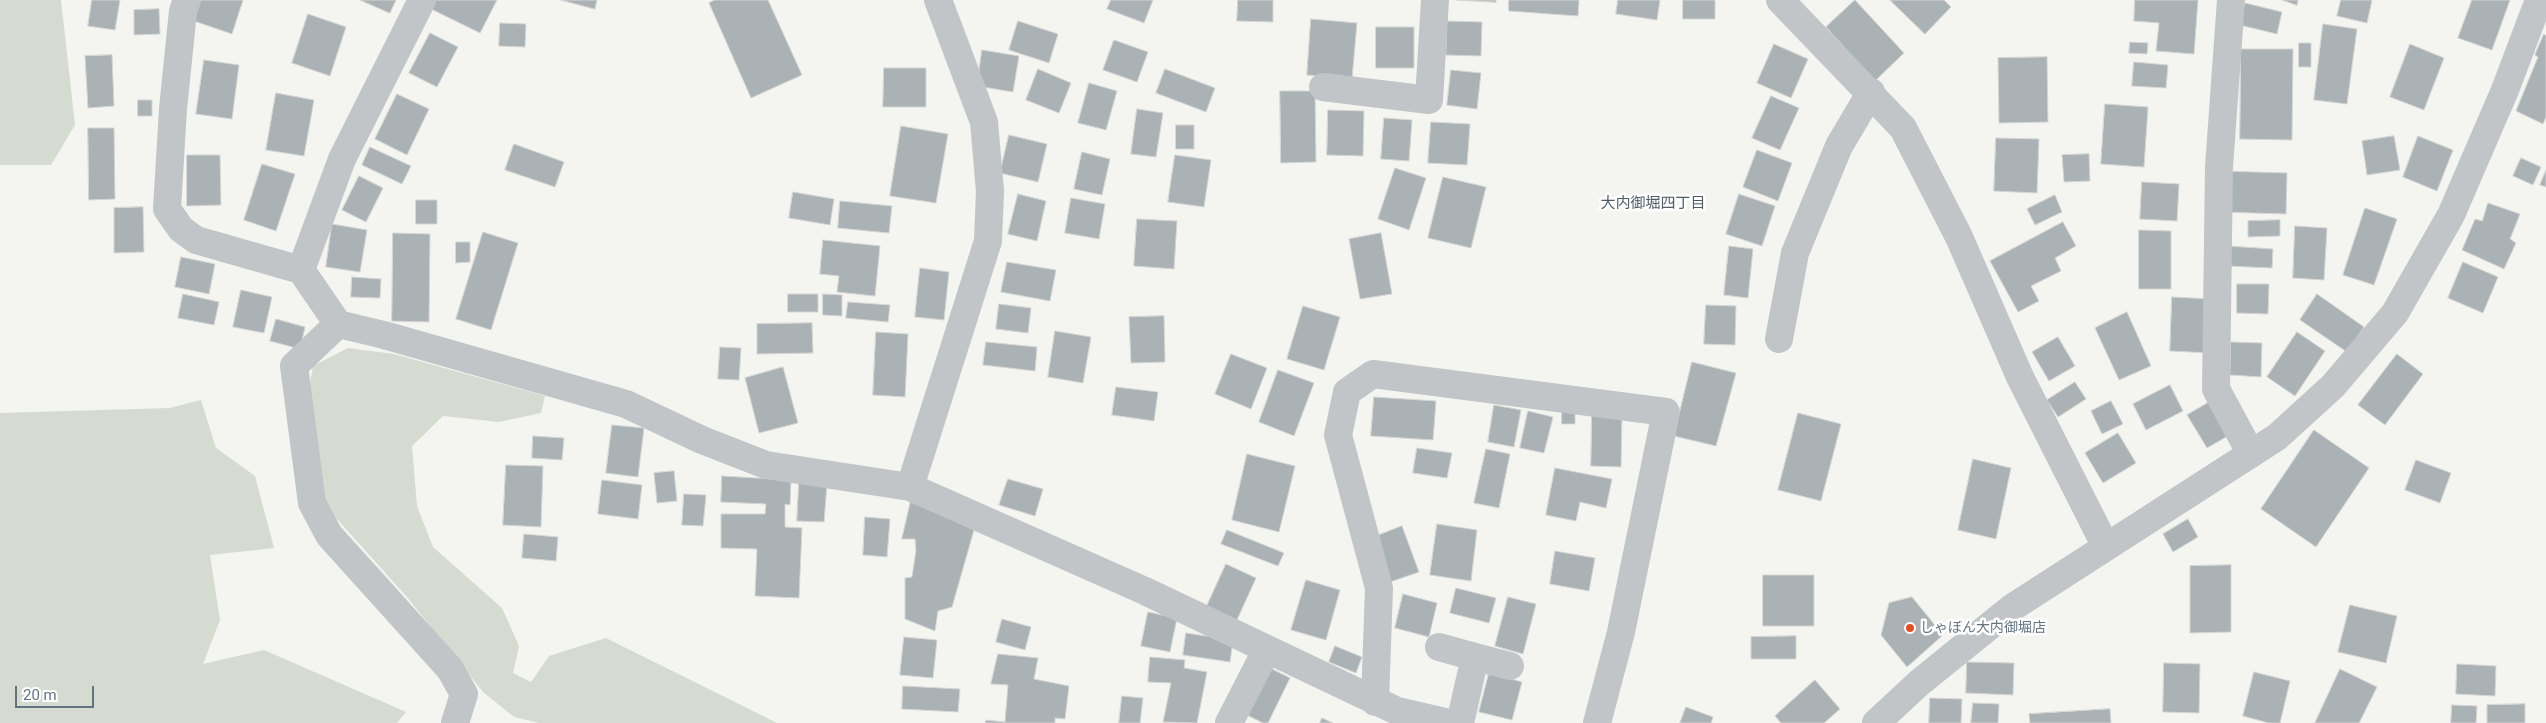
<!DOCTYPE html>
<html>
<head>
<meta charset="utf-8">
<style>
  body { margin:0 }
  #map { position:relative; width:2546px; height:723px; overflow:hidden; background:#f4f4f0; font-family:Roboto,sans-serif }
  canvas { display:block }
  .scale { position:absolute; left:15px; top:686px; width:79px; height:22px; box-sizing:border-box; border:2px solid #637481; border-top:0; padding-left:6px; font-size:15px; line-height:18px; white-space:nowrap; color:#637481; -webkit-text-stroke:4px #fff; paint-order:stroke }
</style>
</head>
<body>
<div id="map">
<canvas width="2546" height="723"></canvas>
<div class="scale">20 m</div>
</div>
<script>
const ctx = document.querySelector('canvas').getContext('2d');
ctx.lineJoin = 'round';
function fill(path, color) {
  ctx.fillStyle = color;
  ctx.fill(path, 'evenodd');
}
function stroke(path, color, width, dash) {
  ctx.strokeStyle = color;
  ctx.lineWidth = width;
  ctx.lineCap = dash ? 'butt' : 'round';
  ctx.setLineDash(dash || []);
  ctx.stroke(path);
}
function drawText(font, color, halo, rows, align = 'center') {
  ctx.font = font + ' Roboto,"Noto Sans JP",sans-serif';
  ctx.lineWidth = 5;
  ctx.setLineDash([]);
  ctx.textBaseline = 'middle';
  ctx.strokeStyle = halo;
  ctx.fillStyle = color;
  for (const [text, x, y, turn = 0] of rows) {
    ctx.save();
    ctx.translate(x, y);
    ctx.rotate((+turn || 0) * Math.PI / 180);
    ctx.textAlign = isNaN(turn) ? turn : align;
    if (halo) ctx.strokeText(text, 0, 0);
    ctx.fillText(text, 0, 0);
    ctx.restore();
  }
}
fill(new Path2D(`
  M 0,0 L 61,0 L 75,125 L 51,165 L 0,165 Z
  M 348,348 L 394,354 L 545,396 L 541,413 L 499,422 L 443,416 L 412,446 L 417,506 L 433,547 L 502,608 L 519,646 L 513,673 L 531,682 L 549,656 L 606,638 L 777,723 L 539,723 L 514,717 L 483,692 L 407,597 L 327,508 L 308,394 L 313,366 Z
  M 201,400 L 216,448 L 255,476 L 274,548 L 210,555 L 220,620 L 203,664 L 264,650 L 406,712 L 397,723 L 0,723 L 0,413 L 170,408 Z`), '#d5dbd1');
const building = new Path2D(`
  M 92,0 L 120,0 L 115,30 L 88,26 Z
  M 201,0 L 243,0 L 232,34 L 194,21 Z
  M 360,0 L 396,0 L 390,13 Z
  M 436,0 L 497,0 L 480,33 L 431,9 Z
  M 561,0 L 597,0 L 595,9 Z
  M 715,0 L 768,0 L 802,75 L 751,98 L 709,3 Z
  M 1111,0 L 1153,0 L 1144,23 L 1107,9 Z
  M 1238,0 L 1273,0 L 1273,22 L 1237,21 Z
  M 1457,0 L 1496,0 L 1496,2 Z
  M 1509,0 L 1579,0 L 1578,16 L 1509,11 Z
  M 1618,0 L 1660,0 L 1657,20 L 1616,14 Z
  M 1683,0 L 1715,0 L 1715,19 L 1683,19 Z
  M 1855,0 L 1904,53 L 1875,81 L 1826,27 Z
  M 1890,0 L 1944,0 L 1951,7 L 1925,34 Z
  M 2135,0 L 2198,0 L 2194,54 L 2156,51 L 2159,23 L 2134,21 Z
  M 2282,0 L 2298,0 L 2297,5 Z
  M 2341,0 L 2372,0 L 2367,23 L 2337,16 Z
  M 2472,0 L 2510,0 L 2492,50 L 2458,38 Z
  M 2245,3 L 2282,12 L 2277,34 L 2240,25 Z
  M 159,9 L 160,34 L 134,35 L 134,10 Z
  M 308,14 L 346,27 L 330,76 L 292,63 Z
  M 1311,19 L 1357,23 L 1352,79 L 1307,75 Z
  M 1018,21 L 1058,34 L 1049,63 L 1009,50 Z
  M 1447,21 L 1482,22 L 1481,56 L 1446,55 Z
  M 500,23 L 526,24 L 525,47 L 499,46 Z
  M 2323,24 L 2357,29 L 2347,104 L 2314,100 Z
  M 1376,27 L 1414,27 L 1414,68 L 1376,68 Z
  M 430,33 L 458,47 L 437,87 L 409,73 Z
  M 2544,34 L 2546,36 L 2546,117 L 2543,124 L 2516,111 L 2538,57 L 2535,55 Z
  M 1114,40 L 1148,52 L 1137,82 L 1103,70 Z
  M 2130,42 L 2148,43 L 2147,54 L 2129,53 Z
  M 2299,43 L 2311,43 L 2311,67 L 2299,67 Z
  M 1774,44 L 1808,59 L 1791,98 L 1757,83 Z
  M 2410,44 L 2444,58 L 2424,110 L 2390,97 Z
  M 2241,49 L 2293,49 L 2292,140 L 2240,139 Z
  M 982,50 L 1019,56 L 1013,92 L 977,86 Z
  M 112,55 L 114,106 L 88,108 L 85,56 Z
  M 2047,57 L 2048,122 L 1999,123 L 1998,58 Z
  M 204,60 L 239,65 L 232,119 L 196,114 Z
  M 2134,62 L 2168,65 L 2166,88 L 2132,86 Z
  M 884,68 L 926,68 L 926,107 L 883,107 Z
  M 1038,69 L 1071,83 L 1059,113 L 1026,100 Z
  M 1165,69 L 1215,88 L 1206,112 L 1156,93 Z
  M 1451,70 L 1481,73 L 1477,109 L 1447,105 Z
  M 1089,83 L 1117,91 L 1106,130 L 1078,123 Z
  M 1280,91 L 1315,91 L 1316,162 L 1281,163 Z
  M 276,93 L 314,100 L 304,156 L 266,150 Z
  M 397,94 L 429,109 L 407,155 L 375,139 Z
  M 1771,96 L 1799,108 L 1780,150 L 1752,138 Z
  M 138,100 L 152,100 L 152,116 L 138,116 Z
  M 2105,104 L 2148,107 L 2144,167 L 2101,164 Z
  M 1137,109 L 1163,113 L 1156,157 L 1131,154 Z
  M 1328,110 L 1364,111 L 1363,156 L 1327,155 Z
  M 1384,118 L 1412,120 L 1409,161 L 1381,159 Z
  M 1431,122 L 1470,124 L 1467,165 L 1428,163 Z
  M 1176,125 L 1194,125 L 1194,149 L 1176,149 Z
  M 901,126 L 948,134 L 936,203 L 890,196 Z
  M 88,128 L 114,128 L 115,199 L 89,200 Z
  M 1009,135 L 1047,144 L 1038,182 L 1000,173 Z
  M 2394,136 L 2400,170 L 2367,175 L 2362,141 Z
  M 2418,136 L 2453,150 L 2437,191 L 2403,177 Z
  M 1996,138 L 2039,139 L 2037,193 L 1994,191 Z
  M 514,144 L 564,162 L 555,187 L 505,170 Z
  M 370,147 L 411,166 L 402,184 L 362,165 Z
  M 1757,150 L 1792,163 L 1778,201 L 1743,187 Z
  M 1082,152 L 1110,159 L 1102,195 L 1074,189 Z
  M 2089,154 L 2090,181 L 2064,182 L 2062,155 Z
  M 187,155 L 220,155 L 221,205 L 187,206 Z
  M 1175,155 L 1211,160 L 1204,207 L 1168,202 Z
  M 2521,158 L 2541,167 L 2533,185 L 2513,176 Z
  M 262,164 L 295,174 L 276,231 L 244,220 Z
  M 1395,168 L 1426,178 L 1409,230 L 1378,219 Z
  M 2546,170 L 2546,187 L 2540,185 Z
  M 2222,171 L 2287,173 L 2286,214 L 2220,212 Z
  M 359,176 L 383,188 L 366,222 L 342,210 Z
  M 1443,177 L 1486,187 L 1471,248 L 1428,238 Z
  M 2142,182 L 2179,184 L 2177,221 L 2140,219 Z
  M 793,192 L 834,199 L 830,225 L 789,218 Z
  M 1018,194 L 1046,201 L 1037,241 L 1008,234 Z
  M 1739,194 L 1775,206 L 1762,246 L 1726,234 Z
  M 2055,195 L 2062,212 L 2035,225 L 2027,209 Z
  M 1071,198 L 1105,204 L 1099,239 L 1065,233 Z
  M 416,200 L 437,200 L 437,224 L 416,224 Z
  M 840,201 L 892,206 L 889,233 L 838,228 Z
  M 2488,203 L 2520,214 L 2510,239 L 2516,243 L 2504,269 L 2462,250 L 2475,219 L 2482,221 Z
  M 143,207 L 144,252 L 114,253 L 114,208 Z
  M 2365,208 L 2397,219 L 2374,285 L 2343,275 Z
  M 1137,219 L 1177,221 L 1174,269 L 1134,266 Z
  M 2280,220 L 2280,236 L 2248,237 L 2248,221 Z
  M 2063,222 L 2076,246 L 2055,258 L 2061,271 L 2031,286 L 2039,301 L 2018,312 L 1990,261 Z
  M 332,224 L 367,230 L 360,272 L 326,267 Z
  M 2295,226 L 2327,228 L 2324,280 L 2293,278 Z
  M 2139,230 L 2171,231 L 2171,289 L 2139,289 Z
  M 483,232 L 518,243 L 491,330 L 456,319 Z
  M 393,233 L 430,234 L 429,322 L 392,321 Z
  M 1381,233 L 1392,294 L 1360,299 L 1349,239 Z
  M 823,240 L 880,246 L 875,296 L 837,292 L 839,276 L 820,274 Z
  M 456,242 L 470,242 L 470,262 L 456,263 Z
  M 1729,246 L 1753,249 L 1748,298 L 1724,295 Z
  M 2228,246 L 2273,249 L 2272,268 L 2227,266 Z
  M 181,257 L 215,264 L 209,294 L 175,287 Z
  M 1007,262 L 1056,270 L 1050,301 L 1001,292 Z
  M 2463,262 L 2498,277 L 2483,313 L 2448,298 Z
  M 920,268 L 949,272 L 944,320 L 915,317 Z
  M 352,277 L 381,279 L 380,298 L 351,297 Z
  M 2237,284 L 2269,284 L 2268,314 L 2237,313 Z
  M 241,290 L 272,297 L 264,333 L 233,327 Z
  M 183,294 L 219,302 L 214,325 L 178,318 Z
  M 788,294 L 818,294 L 818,312 L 788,312 Z
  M 823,294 L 842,295 L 842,316 L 823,315 Z
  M 2317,294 L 2364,327 L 2347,352 L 2300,320 Z
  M 2172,297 L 2211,299 L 2209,353 L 2170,351 Z
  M 848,302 L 890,305 L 888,322 L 846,318 Z
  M 999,304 L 1031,308 L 1028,333 L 996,329 Z
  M 1706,305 L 1736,306 L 1735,345 L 1704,344 Z
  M 1303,306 L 1340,317 L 1324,370 L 1287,359 Z
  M 2127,312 L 2151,366 L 2119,380 L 2095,328 Z
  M 1164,316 L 1165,362 L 1131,363 L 1129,317 Z
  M 276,319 L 305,327 L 300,349 L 270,341 Z
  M 812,323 L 813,353 L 757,354 L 757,324 Z
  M 1055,331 L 1091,337 L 1083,383 L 1048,377 Z
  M 876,332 L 908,334 L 905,397 L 873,395 Z
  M 2297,332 L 2325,351 L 2295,396 L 2267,377 Z
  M 2058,337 L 2075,366 L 2049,381 L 2032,352 Z
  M 986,342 L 1037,347 L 1035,371 L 983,365 Z
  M 2231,342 L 2262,343 L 2261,377 L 2230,375 Z
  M 720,347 L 741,348 L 739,380 L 718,379 Z
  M 1231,354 L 1267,368 L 1251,409 L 1215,394 Z
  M 2397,354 L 2423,374 L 2385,425 L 2358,405 Z
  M 1692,362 L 1736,373 L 1716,446 L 1674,436 Z
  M 783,367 L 798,423 L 759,433 L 745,378 Z
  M 1278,370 L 1314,383 L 1294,436 L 1259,422 Z
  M 2075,382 L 2086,399 L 2058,417 L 2047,400 Z
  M 2170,385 L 2183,411 L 2146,430 L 2133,404 Z
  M 1116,387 L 1158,392 L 1154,421 L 1112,415 Z
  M 1374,397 L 1436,401 L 1433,440 L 1371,436 Z
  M 2213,400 L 2233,433 L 2207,448 L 2187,415 Z
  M 2111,401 L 2123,424 L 2102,434 L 2091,411 Z
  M 1494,405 L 1521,410 L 1514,447 L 1488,442 Z
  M 1528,411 L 1553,417 L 1544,453 L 1520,448 Z
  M 1562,412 L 1575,412 L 1575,424 L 1562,424 Z
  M 1592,413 L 1622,414 L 1621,467 L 1591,466 Z
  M 1798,413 L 1841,424 L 1821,501 L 1778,490 Z
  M 612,425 L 644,428 L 638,477 L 606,473 Z
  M 2314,430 L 2369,468 L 2316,547 L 2261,509 Z
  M 2118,433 L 2136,463 L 2103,483 L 2085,453 Z
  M 533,436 L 564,438 L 562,460 L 532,458 Z
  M 1417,448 L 1452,453 L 1447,478 L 1413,473 Z
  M 1486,449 L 1510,454 L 1499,508 L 1474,503 Z
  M 1247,454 L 1295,466 L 1279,532 L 1232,520 Z
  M 1973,459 L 2011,468 L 1996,539 L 1958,530 Z
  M 2416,460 L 2451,473 L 2440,503 L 2405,490 Z
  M 506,465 L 543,466 L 541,527 L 503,525 Z
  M 1555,468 L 1612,479 L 1606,508 L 1580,502 L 1576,521 L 1546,515 Z
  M 674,471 L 677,501 L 657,503 L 654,473 Z
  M 722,476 L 791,480 L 790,505 L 785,504 L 785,527 L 802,528 L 799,598 L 755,596 L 757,549 L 721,548 L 721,514 L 765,514 L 766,504 L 721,502 Z
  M 1008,479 L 1043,489 L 1035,516 L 999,505 Z
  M 602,480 L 642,485 L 638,519 L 598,514 Z
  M 799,483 L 827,484 L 824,522 L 797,521 Z
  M 684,494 L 706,495 L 703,526 L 682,525 Z
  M 911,500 L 974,530 L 952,607 L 938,611 L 935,631 L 905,619 L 905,578 L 912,577 L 916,550 L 915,539 L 902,539 Z
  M 865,517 L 890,519 L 887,557 L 863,555 Z
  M 2188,519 L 2198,537 L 2173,552 L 2163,534 Z
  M 1437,524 L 1477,530 L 1471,581 L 1430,575 Z
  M 1402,526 L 1419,572 L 1390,582 L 1374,537 Z
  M 1227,530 L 1284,553 L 1278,566 L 1221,544 Z
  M 524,534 L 558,537 L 556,561 L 522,558 Z
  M 1555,551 L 1595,558 L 1589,591 L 1550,584 Z
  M 1226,564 L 1256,578 L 1236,622 L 1206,608 Z
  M 2231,565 L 2231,632 L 2190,633 L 2190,566 Z
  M 1763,575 L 1814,575 L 1814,626 L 1763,626 Z
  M 1306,580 L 1340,590 L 1326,640 L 1291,630 Z
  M 1456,588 L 1496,598 L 1489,623 L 1450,613 Z
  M 1403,594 L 1437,603 L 1429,637 L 1395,628 Z
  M 1508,597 L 1536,604 L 1523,654 L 1495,646 Z
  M 1912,597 L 1943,635 L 1907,667 L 1881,635 L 1889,603 Z
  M 2350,605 L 2397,616 L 2386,663 L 2338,652 Z
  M 1148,612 L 1177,618 L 1170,652 L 1141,646 Z
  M 1002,619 L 1031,627 L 1025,650 L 996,642 Z
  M 1186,633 L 1233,640 L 1230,662 L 1183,655 Z
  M 1796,636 L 1796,659 L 1751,659 L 1751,637 Z
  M 904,637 L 937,640 L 933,678 L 900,675 Z
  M 1335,646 L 1362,657 L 1356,673 L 1329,662 Z
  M 998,654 L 1038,658 L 1034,679 L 1069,686 L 1065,719 L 1055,718 L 1055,723 L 985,723 L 986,720 L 1005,722 L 1008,685 L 991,684 Z
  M 1150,657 L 1185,660 L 1184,668 L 1207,672 L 1197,723 L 1163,722 L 1171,683 L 1148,682 Z
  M 1967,662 L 2014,663 L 2013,695 L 1966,693 Z
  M 2164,663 L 2200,664 L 2199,713 L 2163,712 Z
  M 2457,664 L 2496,666 L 2495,696 L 2456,694 Z
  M 1264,665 L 1290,678 L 1268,723 L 1263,723 L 1241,712 Z
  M 2340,669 L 2377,687 L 2359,723 L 2315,723 Z
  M 2254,672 L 2290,681 L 2280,723 L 2269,723 L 2243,716 Z
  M 1489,673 L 1522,682 L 1512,720 L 1479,712 Z
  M 1815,680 L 1840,709 L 1824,723 L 1781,723 L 1775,716 Z
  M 903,686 L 960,689 L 958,712 L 902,709 Z
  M 1122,696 L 1143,698 L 1140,723 L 1119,723 Z
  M 1930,698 L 1962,699 L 1961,723 L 1929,723 Z
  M 1973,703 L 1999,704 L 1998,723 L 1971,723 Z
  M 2525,704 L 2525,723 L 2487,723 L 2487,705 Z
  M 2452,705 L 2477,706 L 2476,723 L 2451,723 Z
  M 1686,707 L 1713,717 L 1711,723 L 1680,723 Z
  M 2110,709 L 2111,723 L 2030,723 L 2029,714 Z
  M 1322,718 L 1333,723 L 1320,723 Z`);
fill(building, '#aab2b6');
stroke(building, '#d5d5d3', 1);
stroke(new Path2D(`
  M 187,0 L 183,11 L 173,109 L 167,209 L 181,229 L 196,240 L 301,270 L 338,324 L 384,335 L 626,404 L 702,440 L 766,465 L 910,487 L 1145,591 L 1397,711 L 1449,723
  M 1780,0 L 1903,128 L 1959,237 L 2020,377 L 2106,547
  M 2231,0 L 2219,167 L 2216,389 L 2251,454
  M 1323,87 L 1429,100 L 1435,0
  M 301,270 L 342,159 L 422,0
  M 338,324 L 294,366 L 312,503 L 329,535 L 450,669 L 464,694 L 455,723
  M 1779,339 L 1795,253 L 1839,146 L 1871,92
  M 910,487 L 988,241 L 990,191 L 984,122 L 938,0
  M 1439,647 L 1475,657 L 1460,723
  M 1475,657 L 1510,666
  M 1375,702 L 1379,588 L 1338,435 L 1347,392 L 1373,374 L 1666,412 L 1621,632 L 1597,723
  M 1229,723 L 1267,649
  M 1876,723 L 1919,683 L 2013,607 L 2277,437 L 2333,386 L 2395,313 L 2451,215 L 2505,90 L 2539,0`), '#c1c5c8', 28);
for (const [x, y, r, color] of [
  [1910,628,5,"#e24f22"]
]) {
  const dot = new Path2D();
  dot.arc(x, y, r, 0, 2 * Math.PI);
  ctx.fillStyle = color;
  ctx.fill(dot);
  stroke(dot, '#fff', 2);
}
drawText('14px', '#637481', '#fff', [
  ["しゃぼん大内御堀店",1920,628]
], 'left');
drawText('15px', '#515d66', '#fff', [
  ["大内御堀四丁目",1653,204]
]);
</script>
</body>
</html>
